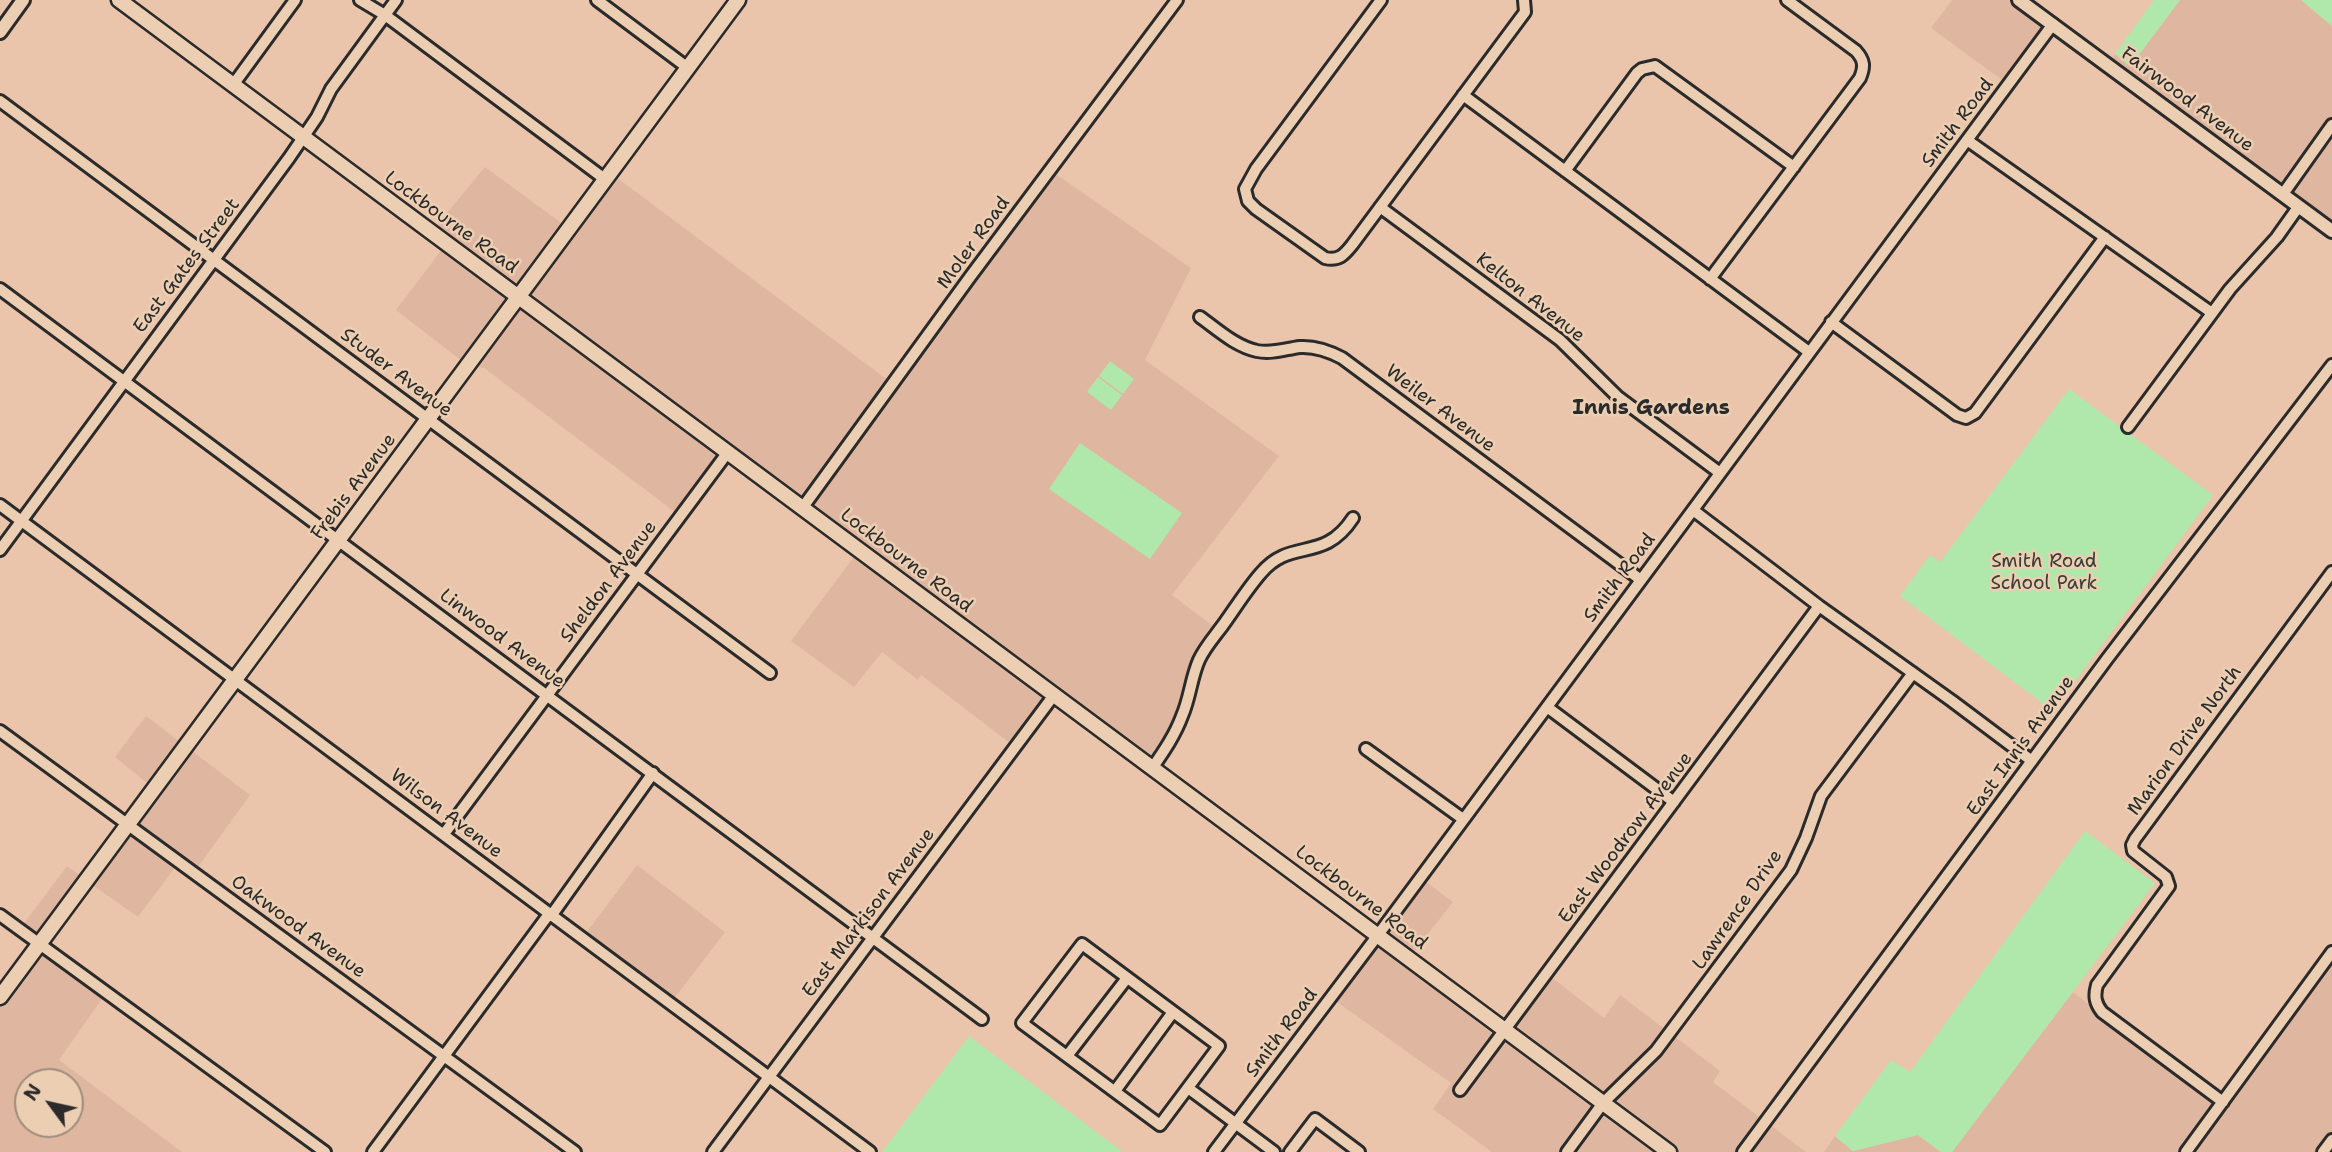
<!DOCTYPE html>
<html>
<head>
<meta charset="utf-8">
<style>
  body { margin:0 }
  #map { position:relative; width:2332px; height:1152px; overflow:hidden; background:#eac5ab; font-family:"Shantell Sans",sans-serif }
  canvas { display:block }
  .north { position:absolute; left:14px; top:1068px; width:70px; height:70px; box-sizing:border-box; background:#eccfb2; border:2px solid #9f8d7c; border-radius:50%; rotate:303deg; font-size:19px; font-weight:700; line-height:28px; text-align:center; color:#2b2b2b }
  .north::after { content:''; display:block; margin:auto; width:24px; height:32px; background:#2b2b2b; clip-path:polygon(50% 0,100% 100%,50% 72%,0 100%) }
</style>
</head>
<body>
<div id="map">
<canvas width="2332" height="1152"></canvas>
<div class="north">N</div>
</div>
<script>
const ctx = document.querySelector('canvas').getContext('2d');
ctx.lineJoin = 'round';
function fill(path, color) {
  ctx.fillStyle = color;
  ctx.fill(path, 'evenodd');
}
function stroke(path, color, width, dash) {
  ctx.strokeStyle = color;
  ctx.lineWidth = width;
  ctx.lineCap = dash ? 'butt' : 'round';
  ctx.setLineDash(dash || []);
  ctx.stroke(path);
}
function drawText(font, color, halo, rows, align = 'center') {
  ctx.font = font + ' "Shantell Sans",sans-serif';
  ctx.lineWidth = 5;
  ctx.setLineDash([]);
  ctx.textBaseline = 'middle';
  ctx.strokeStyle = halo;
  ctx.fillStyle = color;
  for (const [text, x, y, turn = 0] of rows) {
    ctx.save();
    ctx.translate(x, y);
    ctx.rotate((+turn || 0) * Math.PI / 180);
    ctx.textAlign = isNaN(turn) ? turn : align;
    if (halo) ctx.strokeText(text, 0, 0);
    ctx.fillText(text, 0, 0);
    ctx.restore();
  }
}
fill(new Path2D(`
  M 1952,0 L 2017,0 L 2049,24 L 2006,83 L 1931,28 Z
  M 2180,0 L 2301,0 L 2332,26 L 2332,233 L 2106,66 L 2115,54 L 2127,64 L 2135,60 Z
  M 485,167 L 567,227 L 608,171 L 897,387 L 1053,172 L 1191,268 L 1145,360 L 1279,456 L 1172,595 L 1217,629 L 1173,737 L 1151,768 L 1054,696 L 1015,747 L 921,675 L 918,680 L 882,652 L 854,687 L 791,641 L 859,550 L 728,452 L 679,515 L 484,368 L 467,365 L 396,310 L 446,244 L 431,232 Z
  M 146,716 L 250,795 L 193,874 L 179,862 L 138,917 L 88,882 L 41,945 L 106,993 L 59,1060 L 182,1152 L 0,1152 L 0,996 L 38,944 L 19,930 L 67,866 L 85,879 L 153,788 L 115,757 ZM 28,1082 L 70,1082 L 70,1124 L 28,1124 Z
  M 637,865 L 725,932 L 670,1004 L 583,937 Z
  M 1421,878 L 1453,902 L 1409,958 L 1504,1029 L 1546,973 L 1604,1018 L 1620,995 L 1720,1071 L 1713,1082 L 1806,1152 L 1492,1152 L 1433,1109 L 1451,1083 L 1330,997 Z
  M 2332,948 L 2332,1152 L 1952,1152 L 2073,992 L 2218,1106 Z
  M 1918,1135 L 1941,1152 L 1824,1152 L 1835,1136 L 1853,1151 Z`), '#dfb7a1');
fill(new Path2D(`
  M 2154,0 L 2180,0 L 2135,60 L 2127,64 L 2115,54 Z
  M 2301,0 L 2332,0 L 2332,26 Z
  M 1110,361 L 1134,379 L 1123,394 L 1099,376 Z
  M 1098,377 L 1122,395 L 1111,410 L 1087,392 Z
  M 2069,389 L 2213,495 L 2053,711 L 1900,596 L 1930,555 L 1940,562 Z
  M 1080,443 L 1182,513 L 1150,559 L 1049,489 Z
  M 2085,831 L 2155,883 L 1952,1152 L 1941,1152 L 1918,1135 L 1853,1151 L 1835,1136 L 1891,1060 L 1910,1072 Z
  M 969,1036 L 1123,1152 L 882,1152 Z`), '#b0e7aa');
const minor = new Path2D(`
  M 360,0 L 385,15 L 606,180
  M 597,0 L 688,68
  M 1381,0 L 1256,169 L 1245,189 L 1248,201 L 1256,209 L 1325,258 C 1339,261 1344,255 1352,245 L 1525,12 L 1524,0
  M 233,85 L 295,0
  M 1463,95 L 1809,352
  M 0,101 L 770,673
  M 1967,140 L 2212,313
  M 1565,171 L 1637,73 L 1642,69 L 1655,66 L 1794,167
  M 2283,194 L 2332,125
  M 1380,207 L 1560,340 L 1618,397 L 1720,473
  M 1710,279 L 1860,78 C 1865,66 1864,60 1856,51 L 1787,0
  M 0,289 L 982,1019
  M 1200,317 C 1218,330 1235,346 1257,351 C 1272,354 1285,349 1300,347 C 1316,346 1329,351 1342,358 L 1641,580
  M 1831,322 L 1957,415 L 1966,418 L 1975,413 L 2105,237
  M 2128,427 L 2230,289 L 2277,237 L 2299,206
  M 0,505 L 870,1152
  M 803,507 L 970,277 L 1177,0
  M 1693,510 L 1819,606 L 1952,701 L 2032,761
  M 0,550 L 289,158 L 317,117 L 331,89 L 396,0
  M 1547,707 L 1674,802
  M 0,731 L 575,1152
  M 1366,749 L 1463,819
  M 1153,767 C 1164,751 1175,735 1182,716 C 1190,698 1191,678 1199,660 C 1205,647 1215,636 1223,625 C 1236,607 1247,589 1261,573 C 1291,537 1323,564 1353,518
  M 444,834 L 728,452
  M 0,915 L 325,1152
  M 551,916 L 653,773
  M 1082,944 L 1219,1046 L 1160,1125 L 1022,1023 Z
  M 1067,1056 L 1127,978
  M 1188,1088 L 1274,1152
  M 1460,1090 L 1819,606
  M 1115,1091 L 1173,1012
  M 2223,1102 L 2102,1012 C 2095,1003 2094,996 2097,985 L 2169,886 L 2166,877 L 2133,851 L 2132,845 L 2135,839 L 2332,572
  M 373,1152 L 549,914
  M 713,1152 L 1054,695
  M 1214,1152 L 1378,935 L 2053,24
  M 1290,1152 L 1315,1119 L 1359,1152
  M 1567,1152 L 1603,1103 L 1656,1051 L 1791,870 L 1806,838 L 1821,796 L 1913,673
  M 1743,1152 L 2107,659 L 2332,365
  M 2186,1152 L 2332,952
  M 2323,1152 L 2332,1140`);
const tertiary = new Path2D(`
  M 2019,0 L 2332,231
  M 0,32 L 23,0`);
const secondary = new Path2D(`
  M 119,0 L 1669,1152
  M 0,997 L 738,0`);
stroke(minor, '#2b2b2b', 16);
stroke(tertiary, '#2b2b2b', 18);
stroke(secondary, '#2b2b2b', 19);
stroke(minor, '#eccfb2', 10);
stroke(tertiary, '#eccfb2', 12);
stroke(secondary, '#eccfb2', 14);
drawText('19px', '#2b2b2b', '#eccfb2', [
  ["Fairwood Avenue",2187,100,37],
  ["Smith Road",1958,123,-53],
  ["Lockbourne Road",451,223,36],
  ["Moler Road",974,243,-54],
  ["East Gates Street",187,266,-53],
  ["Kelton Avenue",1530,298,38],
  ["Studer Avenue",396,373,37],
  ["Weiler Avenue",1440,409,37],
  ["Frebis Avenue",354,487,-53],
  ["Lockbourne Road",906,561,37],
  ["Smith Road",1620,578,-53],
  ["Sheldon Avenue",609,582,-53],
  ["Linwood Avenue",502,639,37],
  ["Marion Drive North",2185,741,-54],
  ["East Innis Avenue",2021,746,-54],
  ["Wilson Avenue",446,814,37],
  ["East Woodrow Avenue",1626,838,-53],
  ["Lockbourne Road",1361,898,37],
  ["Lawrence Drive",1738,910,-55],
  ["East Markison Avenue",869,913,-53],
  ["Oakwood Avenue",298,927,36],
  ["Smith Road",1282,1033,-53]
]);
drawText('19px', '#383e38', '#eccfb2', [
  ["Smith Road",2044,562],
  ["School Park",2044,584]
]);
drawText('bold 21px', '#2b2b2b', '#eccfb2', [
  ["Innis Gardens",1651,409]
]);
</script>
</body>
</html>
